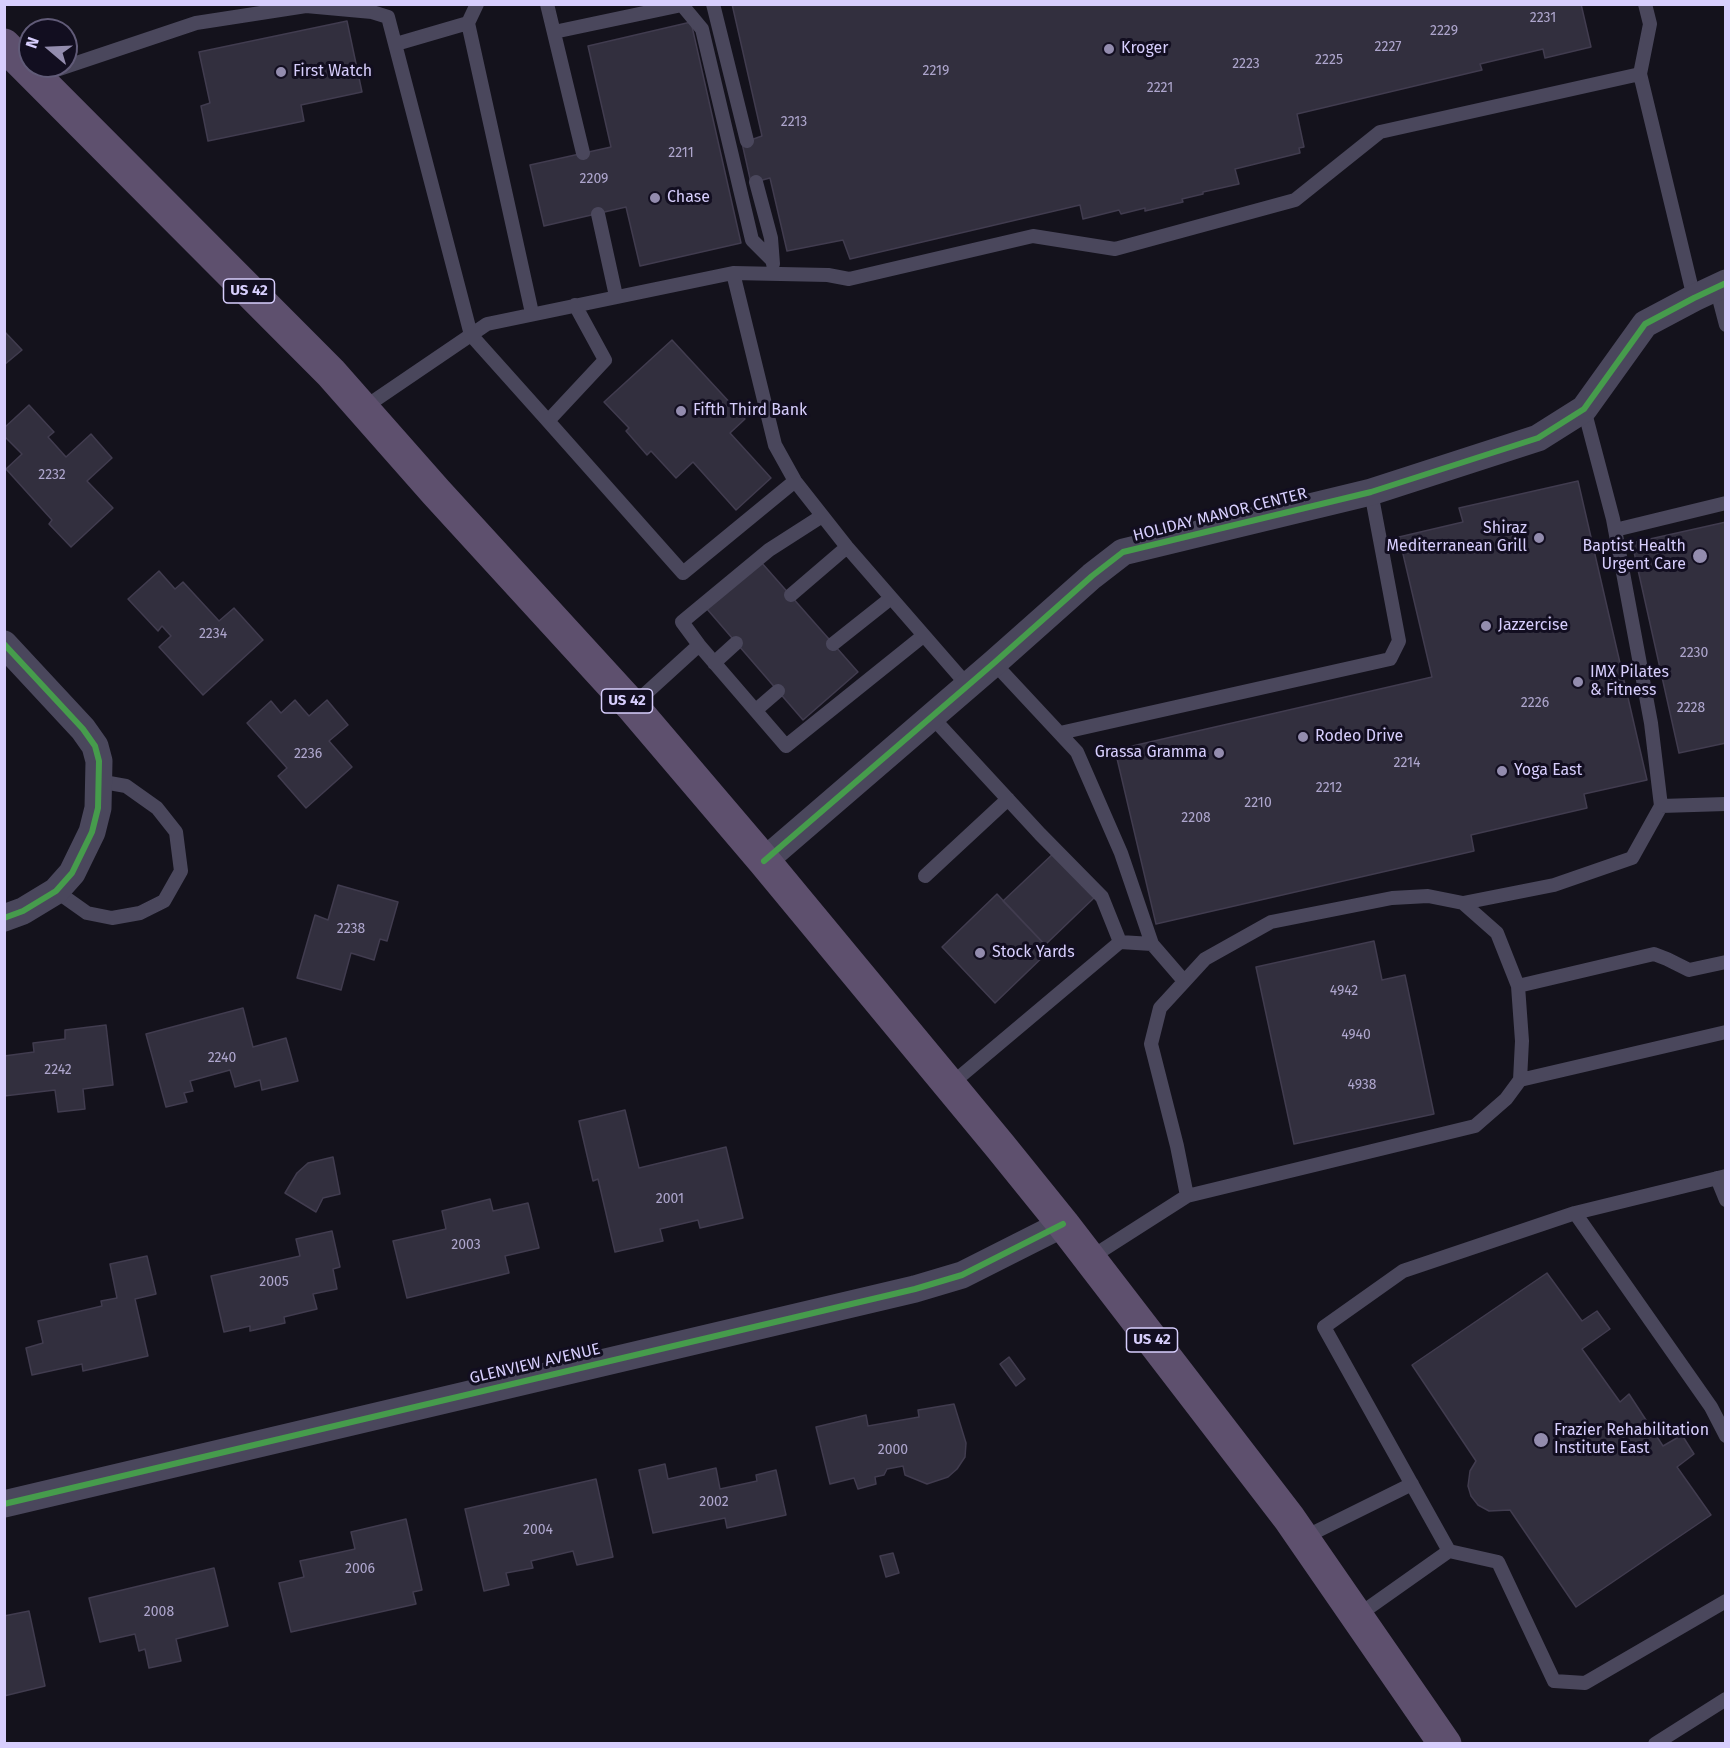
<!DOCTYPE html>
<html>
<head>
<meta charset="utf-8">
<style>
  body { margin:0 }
  #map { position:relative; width:1730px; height:1748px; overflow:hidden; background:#14121c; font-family:"Fira Sans",sans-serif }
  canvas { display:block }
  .frame { position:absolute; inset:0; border:6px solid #d7cefd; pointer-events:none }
  .north { position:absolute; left:18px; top:18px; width:60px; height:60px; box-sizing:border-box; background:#120e20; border:2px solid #615b78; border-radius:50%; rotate:289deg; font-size:16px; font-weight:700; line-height:24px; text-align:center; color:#d7cefd }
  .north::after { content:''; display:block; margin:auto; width:21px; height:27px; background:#938cae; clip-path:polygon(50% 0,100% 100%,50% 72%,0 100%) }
</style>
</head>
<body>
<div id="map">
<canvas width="1730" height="1748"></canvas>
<div class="frame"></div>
<div class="north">N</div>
</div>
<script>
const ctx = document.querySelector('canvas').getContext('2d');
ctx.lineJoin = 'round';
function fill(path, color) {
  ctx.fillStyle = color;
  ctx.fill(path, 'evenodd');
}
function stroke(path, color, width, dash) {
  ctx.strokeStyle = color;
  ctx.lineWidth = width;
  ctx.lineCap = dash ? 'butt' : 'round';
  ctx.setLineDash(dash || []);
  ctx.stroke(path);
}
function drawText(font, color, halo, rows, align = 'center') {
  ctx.font = font + ' "Fira Sans",sans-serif';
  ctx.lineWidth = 6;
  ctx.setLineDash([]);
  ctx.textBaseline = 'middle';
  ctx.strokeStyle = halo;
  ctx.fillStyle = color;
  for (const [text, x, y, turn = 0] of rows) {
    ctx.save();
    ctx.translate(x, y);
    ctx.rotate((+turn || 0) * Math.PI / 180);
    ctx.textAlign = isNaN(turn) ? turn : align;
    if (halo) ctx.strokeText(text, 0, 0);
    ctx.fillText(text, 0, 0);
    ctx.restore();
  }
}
const building = new Path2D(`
  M 732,4 L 1581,4 L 1591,47 L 1545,58 L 1543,49 L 1480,64 L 1482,70 L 1297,114 L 1304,147 L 1299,148 L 1300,153 L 1235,169 L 1239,184 L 1203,192 L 1203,194 L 1182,199 L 1183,202 L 1145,211 L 1145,208 L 1121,214 L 1119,210 L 1083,219 L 1080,205 L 850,259 L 843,240 L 787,251 L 770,178 L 751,183 L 742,143 L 762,136 Z
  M 347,21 L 362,92 L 301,105 L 304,121 L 208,141 L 201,106 L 210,103 L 199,52 Z
  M 691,22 L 741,243 L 640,266 L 626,207 L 544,226 L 530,165 L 611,147 L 588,46 Z
  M 4,331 L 22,350 L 4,365 Z
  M 672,340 L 745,419 L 730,433 L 771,478 L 736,510 L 693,462 L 676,478 L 651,451 L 647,455 L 626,431 L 629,428 L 604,402 Z
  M 29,405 L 54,432 L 48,437 L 66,457 L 91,434 L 112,458 L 87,481 L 113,508 L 71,547 L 49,524 L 52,520 L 6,469 L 22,454 L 4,436 L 4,428 Z
  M 1578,481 L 1647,780 L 1584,794 L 1587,808 L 1471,835 L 1474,851 L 1156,924 L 1115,750 L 1432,677 L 1399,537 L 1463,522 L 1459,508 Z
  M 1726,522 L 1726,743 L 1679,753 L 1632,543 Z
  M 761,562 L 858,672 L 803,720 L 707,609 Z
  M 159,571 L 175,589 L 183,582 L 219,621 L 234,608 L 263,640 L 203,695 L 159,647 L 171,636 L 162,626 L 158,631 L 128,599 Z
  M 295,700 L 309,716 L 327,700 L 348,725 L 329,741 L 352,767 L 306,808 L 278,776 L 287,768 L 247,723 L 271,701 L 281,713 Z
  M 1056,851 L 1097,895 L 1045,945 L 1003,901 Z
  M 338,885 L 398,902 L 387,941 L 380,939 L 374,960 L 351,953 L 341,990 L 297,978 L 315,915 L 328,920 Z
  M 997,894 L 1050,950 L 995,1003 L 942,947 Z
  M 1374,941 L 1382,980 L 1405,975 L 1434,1114 L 1294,1144 L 1256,967 Z
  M 243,1008 L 253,1047 L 286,1038 L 298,1081 L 262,1090 L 260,1080 L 235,1087 L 230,1070 L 190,1081 L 193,1091 L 184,1093 L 187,1102 L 166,1107 L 146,1034 Z
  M 106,1025 L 113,1085 L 83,1089 L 85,1109 L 58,1112 L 55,1090 L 4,1096 L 4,1056 L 34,1052 L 33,1043 L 65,1039 L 65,1030 Z
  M 625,1110 L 639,1168 L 726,1147 L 743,1218 L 700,1228 L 698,1220 L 660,1229 L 663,1241 L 615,1252 L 598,1179 L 593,1181 L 579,1121 Z
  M 333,1157 L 340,1194 L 323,1198 L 316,1212 L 285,1193 L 297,1173 L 308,1163 Z
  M 490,1199 L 493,1211 L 528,1203 L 539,1248 L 505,1256 L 509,1273 L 407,1298 L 393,1241 L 446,1229 L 442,1211 Z
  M 332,1231 L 340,1267 L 333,1269 L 337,1289 L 313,1294 L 317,1309 L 284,1317 L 285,1323 L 250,1331 L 250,1326 L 224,1332 L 211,1276 L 300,1256 L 296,1239 Z
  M 147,1256 L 156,1294 L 135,1299 L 148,1356 L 83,1371 L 82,1364 L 32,1375 L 26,1348 L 43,1343 L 38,1321 L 102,1306 L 101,1301 L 117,1298 L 110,1264 Z
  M 1547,1273 L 1582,1321 L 1597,1311 L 1610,1329 L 1582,1349 L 1620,1402 L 1629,1394 L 1663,1446 L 1682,1435 L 1694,1454 L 1677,1467 L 1711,1515 L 1576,1607 L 1510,1510 L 1489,1511 L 1478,1505 L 1471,1496 L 1468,1486 L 1470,1471 L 1476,1461 L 1412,1365 Z
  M 1009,1357 L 1025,1379 L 1016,1386 L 1000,1364 Z
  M 954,1404 L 966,1443 L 965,1457 L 957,1469 L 948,1477 L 927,1484 L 905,1475 L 903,1466 L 887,1469 L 884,1475 L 875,1477 L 876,1484 L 858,1489 L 854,1478 L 830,1484 L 816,1427 L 866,1415 L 868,1426 L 919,1417 L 918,1410 Z
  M 665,1464 L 668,1479 L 716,1468 L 720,1489 L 757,1481 L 756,1475 L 776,1470 L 786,1515 L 727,1528 L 725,1518 L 653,1533 L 639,1470 Z
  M 596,1479 L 613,1557 L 577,1565 L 573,1551 L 531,1561 L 533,1568 L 506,1573 L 509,1585 L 484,1591 L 465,1509 Z
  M 406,1519 L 422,1590 L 413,1592 L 416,1604 L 291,1632 L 279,1583 L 304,1577 L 300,1561 L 355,1549 L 351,1532 Z
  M 893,1553 L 899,1573 L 886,1577 L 880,1556 Z
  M 214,1568 L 228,1626 L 176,1639 L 181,1661 L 149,1668 L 145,1649 L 139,1651 L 135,1634 L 100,1642 L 89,1598 Z
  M 29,1611 L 45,1686 L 4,1696 L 4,1616 Z`);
fill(building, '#322f3e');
stroke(building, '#413c4f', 1.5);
stroke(new Path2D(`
  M 477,4 L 468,23 L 532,313
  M 547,4 L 583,153
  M 713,4 L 747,141
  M 554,32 L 682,5 L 702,29 L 752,240 L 772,260
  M 396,44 L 468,23
  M 1640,74 L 1650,24 L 1645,4
  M 38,76 L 196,23 L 306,6 L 372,12 L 388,17 L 471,335 L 548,421 L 605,360 L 575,305
  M 756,182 L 771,238 L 773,264
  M 598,214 L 616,296
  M 733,273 L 775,445 L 795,481 L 847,547 L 968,686
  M 1716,287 L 1726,325
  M 362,409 L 487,324 L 733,273 L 828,275 L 849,279 L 1033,236 L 1115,249 L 1295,200 L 1380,132 L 1640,74 L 1694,298
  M 548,421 L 683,573 L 795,481
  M 822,516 L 769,550 L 682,622 L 699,645 L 786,746 L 923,636
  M 1615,530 L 1726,503
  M 791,595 L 847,547
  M 833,644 L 891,598
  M 714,663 L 736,643
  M 994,663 L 1077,752 L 1121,853 L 1152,944 L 1184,981
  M 632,706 L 699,645
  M 756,710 L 778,691
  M 932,717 L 1040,834 L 1102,897 L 1120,942
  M 1060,733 L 1390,659 L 1399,641 L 1371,492
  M 1661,806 L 1726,804
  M 925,876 L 1008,799
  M 56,891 L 87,913 L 112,918 L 140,913 L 164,901 L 181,871 L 176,832 L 157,808 L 126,786 L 98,781
  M 1463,903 L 1497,933 L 1518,986 L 1654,954 L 1667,959 L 1689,970 L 1726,962
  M 1520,1080 L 1726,1032
  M 950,1085 L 1120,942 L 1152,944
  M 1726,1176 L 1575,1213 L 1403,1271 L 1324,1327 L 1449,1551 L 1498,1562 L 1554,1681 L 1585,1683 L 1726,1601
  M 1717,1178 L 1726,1200
  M 1187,1196 L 1177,1146 L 1151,1044 L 1160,1008 L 1205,959 L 1271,922 L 1392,898 L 1428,896 L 1463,903 L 1554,885 L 1632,858 L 1661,806 L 1651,723 L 1613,519 L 1584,409
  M 1575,1213 L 1711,1407 L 1726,1436
  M 1090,1258 L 1187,1196 L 1475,1126 L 1506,1099 L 1520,1080 L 1522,1041 L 1518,986
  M 1303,1538 L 1412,1484
  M 1357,1616 L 1449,1551
  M 1655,1744 L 1726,1699`), '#4a475c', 14);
stroke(new Path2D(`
  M 4,644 L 83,729 L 95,746 L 99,761 L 98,808 L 92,832 L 72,873 L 56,891 L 23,911 L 4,918
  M 764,861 L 994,663 L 1092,576 L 1123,552 L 1371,492 L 1538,438 L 1584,409 L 1645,324 L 1694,298 L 1726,283
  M 4,1504 L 915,1289 L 962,1275 L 1063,1224`), '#4a475c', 27);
stroke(new Path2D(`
  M 4,45 L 331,373 L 436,492 L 632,706 L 764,861 L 1000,1146 L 1063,1224 L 1289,1518 L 1445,1744`), '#5e506e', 33);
stroke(new Path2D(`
  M 4,644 L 83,729 L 95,746 L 99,761 L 98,808 L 92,832 L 72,873 L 56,891 L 23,911 L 4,918
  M 764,861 L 994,663 L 1092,576 L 1123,552 L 1371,492 L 1538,438 L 1584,409 L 1645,324 L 1694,298 L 1726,283
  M 4,1504 L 915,1289 L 962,1275 L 1063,1224`), '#469c4c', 6);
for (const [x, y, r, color] of [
  [1109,49,6,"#938cae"],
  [281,72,6,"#938cae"],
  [655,198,6,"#938cae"],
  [681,411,6,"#938cae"],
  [1539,538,6,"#938cae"],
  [1700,556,8,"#938cae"],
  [1486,626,6,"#938cae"],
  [1578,682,6,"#938cae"],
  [1303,737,6,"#938cae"],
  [1219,753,6,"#938cae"],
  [1502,771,6,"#938cae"],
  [980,953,6,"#938cae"],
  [1541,1440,8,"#938cae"]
]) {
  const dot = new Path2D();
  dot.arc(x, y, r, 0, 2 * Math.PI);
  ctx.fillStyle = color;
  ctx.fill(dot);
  stroke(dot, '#120e20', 2);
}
drawText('14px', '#aea6cd', null, [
  ["2231",1543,18],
  ["2229",1444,31],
  ["2227",1388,47],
  ["2225",1329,60],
  ["2223",1246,64],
  ["2219",936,71],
  ["2221",1160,88],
  ["2213",794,122],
  ["2211",681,153],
  ["2209",594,179],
  ["2232",52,475],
  ["2234",213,634],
  ["2230",1694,653],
  ["2226",1535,703],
  ["2228",1691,708],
  ["2236",308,754],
  ["2214",1407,763],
  ["2212",1329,788],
  ["2210",1258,803],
  ["2208",1196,818],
  ["2238",351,929],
  ["4942",1344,991],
  ["4940",1356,1035],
  ["2240",222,1058],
  ["2242",58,1070],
  ["4938",1362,1085],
  ["2001",670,1199],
  ["2003",466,1245],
  ["2005",274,1282],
  ["2000",893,1450],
  ["2002",714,1502],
  ["2004",538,1530],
  ["2006",360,1569],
  ["2008",159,1612]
]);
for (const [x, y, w] of [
  [249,291,51],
  [627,701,51],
  [1152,1340,51]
]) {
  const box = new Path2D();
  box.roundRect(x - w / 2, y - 12, w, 24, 4.5);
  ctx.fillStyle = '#120e20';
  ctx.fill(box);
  stroke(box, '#d7cefd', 1.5);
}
drawText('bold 15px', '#d7cefd', null, [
  ["US 42",249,291],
  ["US 42",627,701],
  ["US 42",1152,1340]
]);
drawText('16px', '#d7cefd', '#120e20', [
  ["Kroger",1121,49],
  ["First Watch",293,72],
  ["Chase",667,198],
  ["Fifth Third Bank",693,411],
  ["Shiraz",1527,529,"right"],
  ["Mediterranean Grill",1527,547,"right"],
  ["Baptist Health",1686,547,"right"],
  ["Urgent Care",1686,565,"right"],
  ["Jazzercise",1498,626],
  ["IMX Pilates",1590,673],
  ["& Fitness",1590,691],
  ["Rodeo Drive",1315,737],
  ["Grassa Gramma",1207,753,"right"],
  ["Yoga East",1514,771],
  ["Stock Yards",992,953],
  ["Frazier Rehabilitation",1554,1431],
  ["Institute East",1554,1449]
], 'left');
drawText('16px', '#d7cefd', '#120e20', [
  ["HOLIDAY MANOR CENTER",1220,515,-14],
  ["GLENVIEW AVENUE",535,1364,-13]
]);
</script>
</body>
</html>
